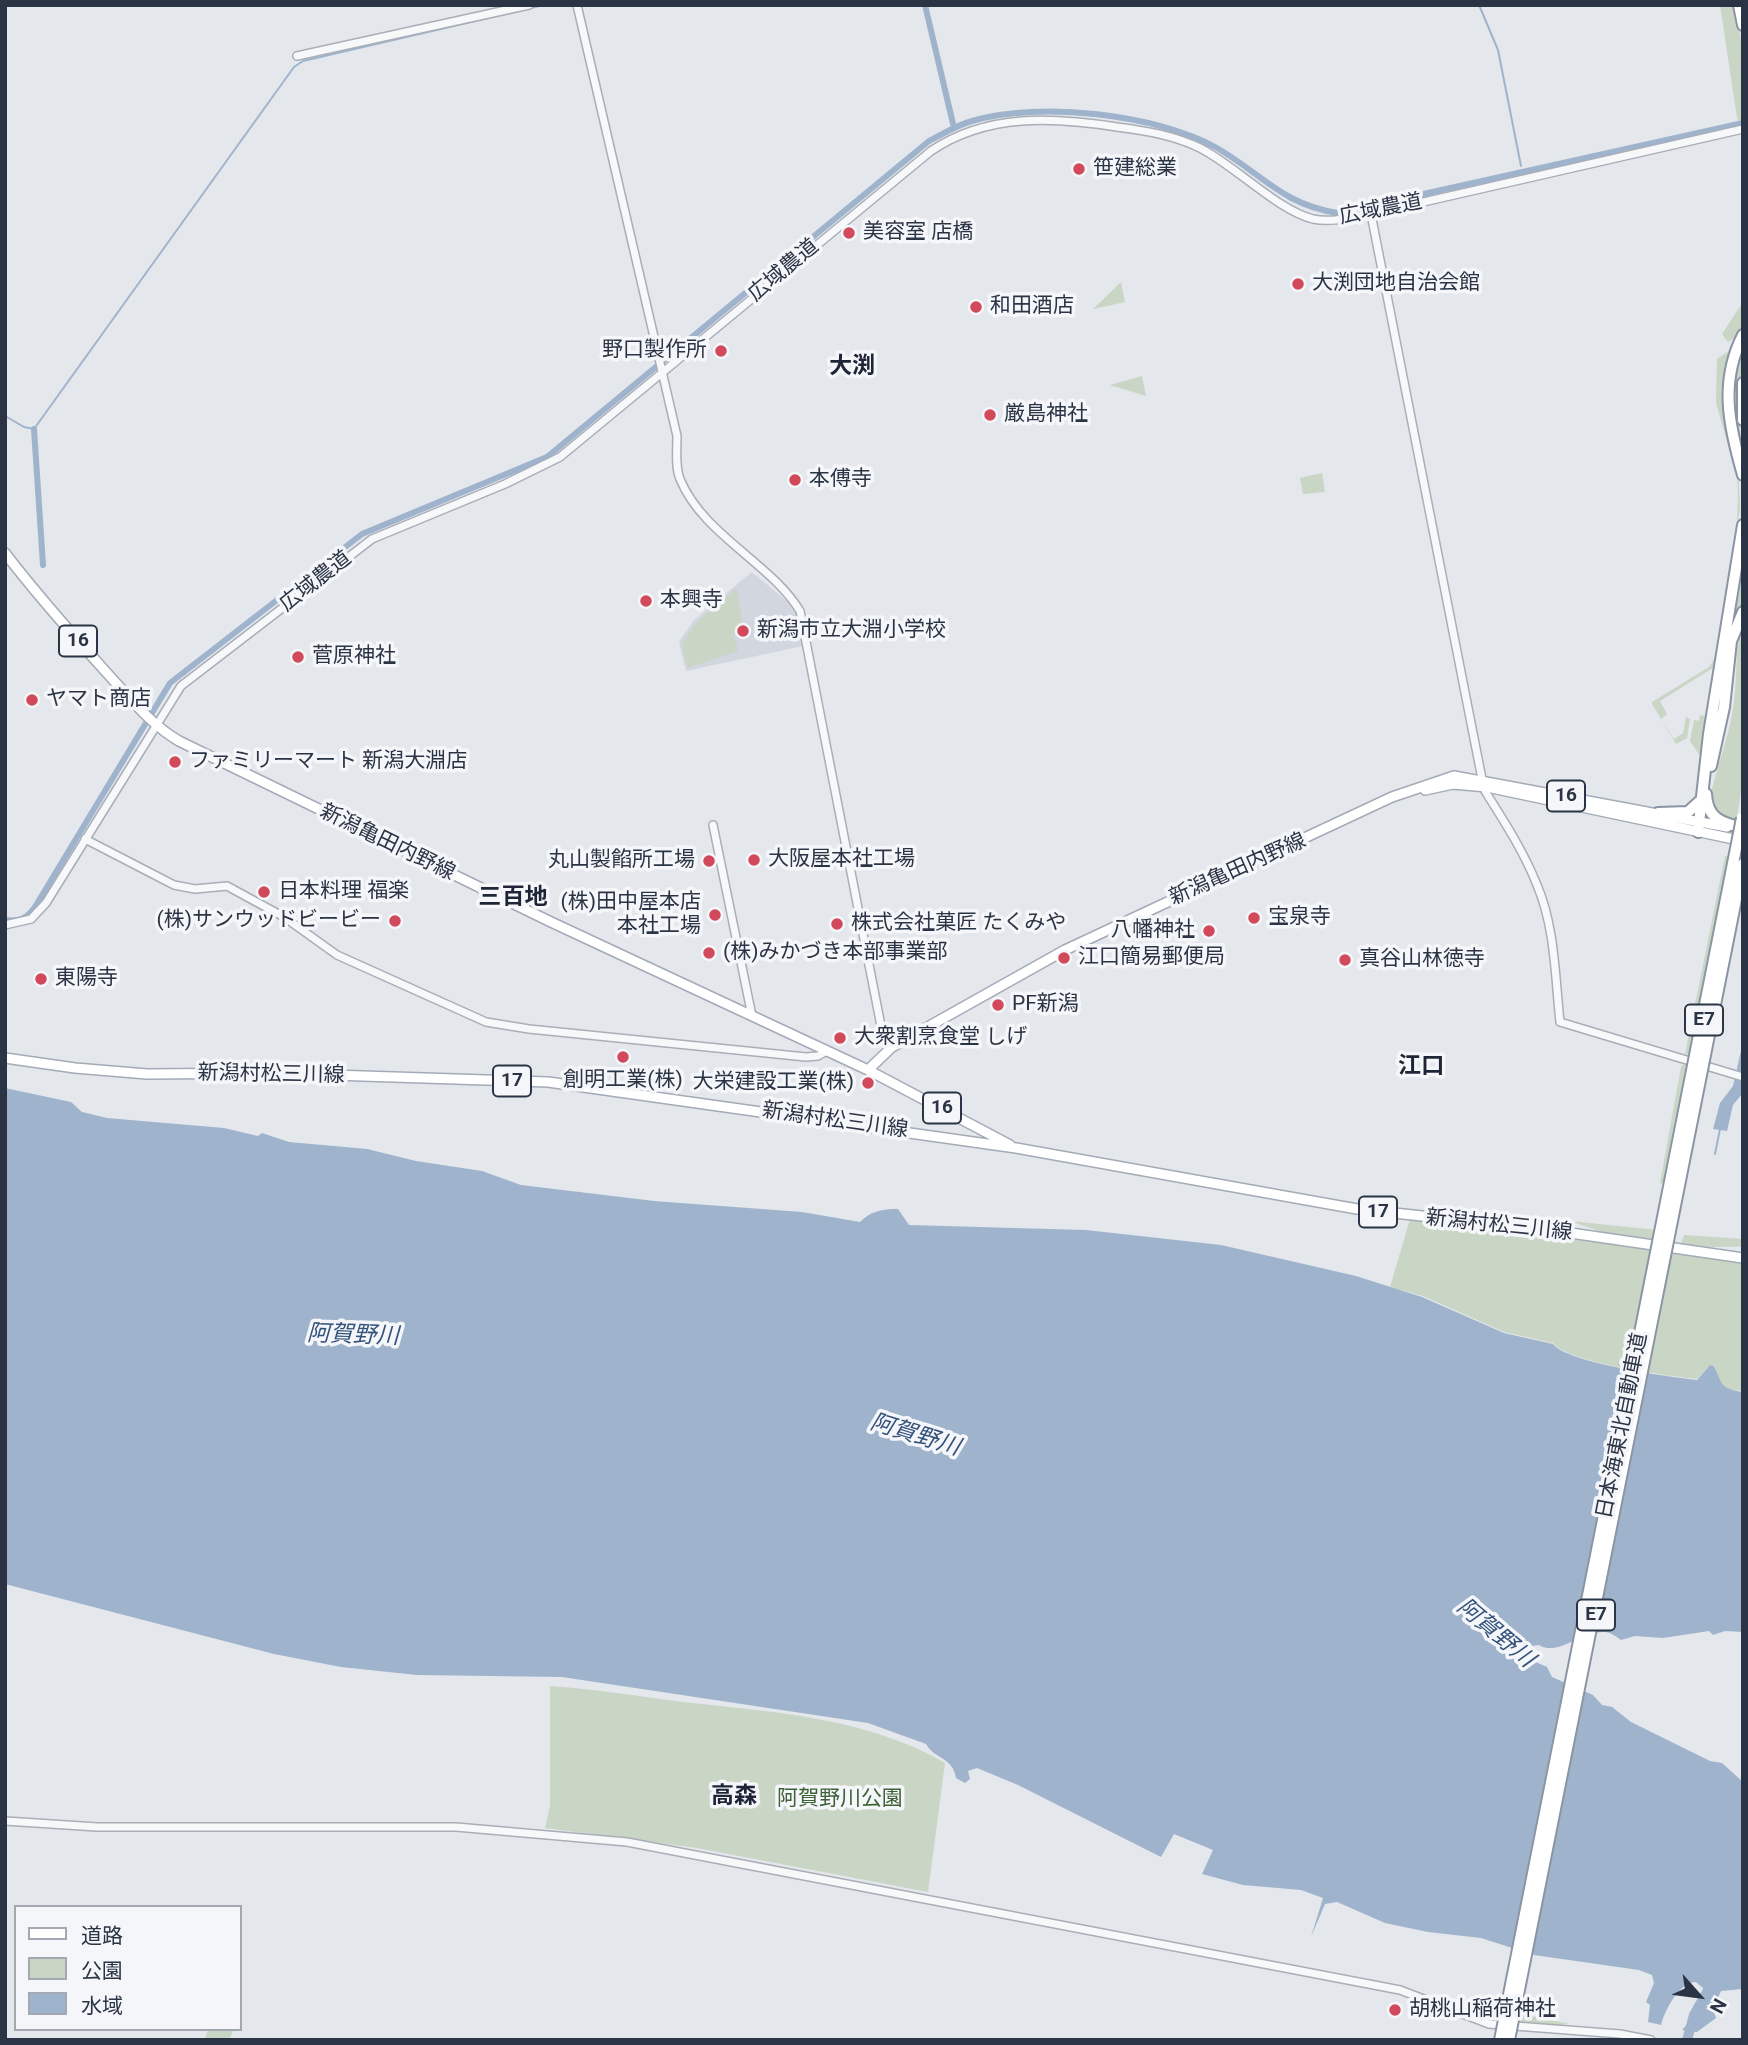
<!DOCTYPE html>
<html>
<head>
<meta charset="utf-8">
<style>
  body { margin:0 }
  #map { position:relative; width:1748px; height:2045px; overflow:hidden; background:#e4e7ec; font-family:Roboto,"Noto Sans JP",sans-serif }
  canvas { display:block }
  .frame { position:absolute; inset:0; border:7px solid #2b3445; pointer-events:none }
  .legend { position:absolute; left:14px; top:1905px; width:228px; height:126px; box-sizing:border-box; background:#f4f6f9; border:2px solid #a4a8b1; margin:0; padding:9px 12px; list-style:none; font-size:21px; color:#2b3445 }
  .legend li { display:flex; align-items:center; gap:14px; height:35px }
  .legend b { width:35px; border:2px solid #a4a8b1 }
  .north { position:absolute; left:1664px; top:1961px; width:70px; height:70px; -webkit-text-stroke:5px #f4f6f9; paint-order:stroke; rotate:118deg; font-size:19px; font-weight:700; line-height:28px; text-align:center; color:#2b3445 }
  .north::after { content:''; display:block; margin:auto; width:24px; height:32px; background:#2b3445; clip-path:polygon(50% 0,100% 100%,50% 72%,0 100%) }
</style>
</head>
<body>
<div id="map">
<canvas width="1748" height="2045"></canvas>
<div class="frame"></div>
<ul class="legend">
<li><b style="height:9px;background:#fff"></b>道路</li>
<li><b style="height:19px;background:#c9d6c5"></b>公園</li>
<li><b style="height:19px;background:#9fb4cc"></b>水域</li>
</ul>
<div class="north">N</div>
</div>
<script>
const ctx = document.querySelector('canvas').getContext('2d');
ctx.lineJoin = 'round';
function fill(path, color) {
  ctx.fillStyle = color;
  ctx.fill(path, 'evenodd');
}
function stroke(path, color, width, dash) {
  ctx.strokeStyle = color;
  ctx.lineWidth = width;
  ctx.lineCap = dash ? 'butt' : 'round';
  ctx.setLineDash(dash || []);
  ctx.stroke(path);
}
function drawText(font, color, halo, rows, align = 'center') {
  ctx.font = font + ' Roboto,"Noto Sans JP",sans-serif';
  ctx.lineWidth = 7;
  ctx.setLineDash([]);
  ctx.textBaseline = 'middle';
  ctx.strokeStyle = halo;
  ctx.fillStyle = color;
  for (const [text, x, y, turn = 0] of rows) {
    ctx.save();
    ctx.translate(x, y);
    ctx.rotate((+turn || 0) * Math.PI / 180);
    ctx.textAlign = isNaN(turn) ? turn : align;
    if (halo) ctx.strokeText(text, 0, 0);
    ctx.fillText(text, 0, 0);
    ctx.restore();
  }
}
fill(new Path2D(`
  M 752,572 L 789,603 L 797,615 L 803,646 L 686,671 L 679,642 L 694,620 Z`), '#d2d6de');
fill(new Path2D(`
  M 1720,5 L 1735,5 L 1743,51 L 1742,126 L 1737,118 Z
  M 1121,282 L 1125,302 L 1093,309 Z
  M 1743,302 C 1743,320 1745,333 1728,342 L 1722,334 Z
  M 1743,343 L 1743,370 L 1737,392 L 1743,463 C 1734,422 1726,383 1743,343 Z
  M 1732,349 L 1728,432 L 1739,482 L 1740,509 L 1716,666 L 1660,701 L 1667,714 L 1661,719 L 1674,739 L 1683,733 L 1686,717 L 1690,719 L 1687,738 L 1676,744 L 1652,704 L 1652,702 L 1709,667 L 1717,655 L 1737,525 L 1738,492 L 1737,477 L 1716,403 L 1717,359 Z
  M 1142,376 L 1146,396 L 1110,385 Z
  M 1322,473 L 1325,492 L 1303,494 L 1300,478 Z
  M 1743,544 L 1743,607 L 1729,632 Z
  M 736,588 L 744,630 L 734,634 L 738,651 L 687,668 L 682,644 L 697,622 Z
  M 1743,620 L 1743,779 L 1736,823 L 1721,819 L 1709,803 C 1715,771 1728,741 1733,709 C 1738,681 1734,649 1743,620 Z
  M 1700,715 L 1708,717 L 1703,760 L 1690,741 L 1694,720 L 1699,721 Z
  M 1725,856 L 1729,856 L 1692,1056 L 1685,1054 Z
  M 1685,1063 L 1689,1065 L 1666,1184 L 1660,1183 L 1681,1067 Z
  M 1410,1219 L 1743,1260 L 1743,1391 L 1730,1390 L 1717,1380 L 1715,1366 L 1710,1365 L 1697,1379 C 1669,1376 1568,1363 1553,1343 L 1504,1332 L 1423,1296 L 1390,1287 Z
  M 1570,1221 L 1657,1230 L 1655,1243 L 1625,1240 Z
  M 1684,1235 L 1743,1239 L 1743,1247 C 1720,1246 1702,1249 1680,1246 Z
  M 550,1686 C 595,1689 638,1696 683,1702 C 771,1712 866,1717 945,1763 L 928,1892 L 697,1848 L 545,1828 L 550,1806 Z
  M 1454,2002 L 1501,2010 L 1499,2018 Z
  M 1522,2014 L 1570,2024 L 1544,2026 L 1520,2022 Z
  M 208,2029 L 234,2029 L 229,2040 L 205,2040 Z`), '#c9d6c5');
fill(new Path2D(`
  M 1743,1042 L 1743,1093 L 1733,1105 L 1727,1131 L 1713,1129 L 1720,1103 L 1733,1086 Z
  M 5,1088 L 71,1102 L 82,1112 L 107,1118 L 224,1128 L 258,1136 L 262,1133 L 289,1142 L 367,1149 L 416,1161 L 482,1171 L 521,1185 L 654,1201 L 802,1212 L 860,1222 C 871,1211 882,1209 898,1209 L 909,1225 L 1086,1230 L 1221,1245 L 1356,1276 L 1422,1297 L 1504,1333 L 1553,1344 C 1567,1363 1670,1377 1697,1380 L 1710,1365 L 1714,1366 C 1722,1383 1720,1389 1743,1392 L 1743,1632 L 1725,1631 L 1713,1635 L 1709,1631 L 1663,1638 L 1635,1636 L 1621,1640 C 1617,1637 1610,1632 1605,1632 C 1583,1630 1557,1657 1539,1645 L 1510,1649 L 1515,1658 L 1529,1659 L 1547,1667 L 1552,1677 L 1593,1695 L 1602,1705 L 1612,1707 L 1631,1722 L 1710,1761 L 1722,1763 L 1743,1782 L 1743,1989 L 1721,1991 L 1713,2009 L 1716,2018 L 1697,2032 L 1682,2030 L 1698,2012 L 1703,1988 L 1696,1982 C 1679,1982 1665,2010 1661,2025 L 1648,2022 L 1650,2005 L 1646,2002 L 1654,1983 L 1652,1975 L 1639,1970 L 1534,1955 L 1481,1938 L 1428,1932 L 1385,1923 L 1337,1902 L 1325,1904 L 1311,1937 L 1323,1898 L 1301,1890 L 1243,1885 L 1202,1874 L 1213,1850 L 1174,1834 L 1161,1857 L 1018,1785 L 977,1768 L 968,1771 L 970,1779 L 965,1783 L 956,1778 C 953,1757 934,1759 926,1744 L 868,1723 L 562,1677 L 417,1675 L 341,1667 L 274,1654 L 5,1584 Z`), '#9fb4cc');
stroke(new Path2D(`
  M 1479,5 L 1498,50 L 1521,166
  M 5,416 L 24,427 L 34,429 L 294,67 L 303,61 L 544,5
  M 1715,1154 L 1720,1129`), '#9fb4cc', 2);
stroke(new Path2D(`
  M 925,5 L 954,128
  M 34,429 L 43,565
  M 5,920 C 20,922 27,918 35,907 L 170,683 L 362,534 L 547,457 L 929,141 C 943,134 957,125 972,121 C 1040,101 1156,114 1217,148 C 1262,174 1283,205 1338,213 L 1743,123`), '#9fb4cc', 6);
stroke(new Path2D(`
  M 1687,2040 L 1694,2015 L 1706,1994`), '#9fb4cc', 10);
const minor = new Path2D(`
  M 577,5 L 677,436 C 677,450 675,467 680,479 C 703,535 771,563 800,611 L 881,1026 L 892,1047
  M 297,56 L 529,5
  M 1371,214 L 1482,779 L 1485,791 C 1504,821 1524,852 1537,885 C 1555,927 1555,976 1560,1022 L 1743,1077
  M 713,825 L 752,1016
  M 85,839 L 174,885 L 195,889 L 227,886 L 284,917 L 337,955 L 486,1022 L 529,1029 L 806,1057 L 818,1056 L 827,1051
  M 5,925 L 31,919 L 46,903 L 181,686 L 372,539 L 505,484 L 560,457 L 931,151 C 987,113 1054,117 1117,127 C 1147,131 1173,135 1200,148 C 1234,165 1279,211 1313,219 C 1332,223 1352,217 1371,214 L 1743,129
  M 5,1821 L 97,1827 L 456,1827 L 627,1842 L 1400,1990 L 1489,2024 L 1620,2034 L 1651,2040`);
const major = new Path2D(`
  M 5,553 C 37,595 71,633 106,672 C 129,697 150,724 179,741 L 551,922 L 868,1070 L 1010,1145
  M 1425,790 L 1453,784 L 1487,787 L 1743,841
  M 5,1058 L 75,1068 L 147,1074 L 270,1073 L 548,1082 L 1016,1148 L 1357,1209 L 1543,1229 L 1743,1258
  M 868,1070 L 892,1047 L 1065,950 L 1392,797 L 1454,776 L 1727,827`);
const highway = new Path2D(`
  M 1739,5 L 1743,25
  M 1743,335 C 1719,382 1729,426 1743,475
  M 1743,383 L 1743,420
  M 1711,766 L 1724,707 L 1731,641 L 1743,612
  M 1706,794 C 1707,819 1722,823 1743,828
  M 1658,813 L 1688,812 L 1699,802
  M 1698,832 L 1709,734 L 1743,525`);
stroke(minor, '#a9aeb7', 10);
stroke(major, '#a3abb8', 12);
stroke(highway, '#8b94a3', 14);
stroke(minor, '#f7f8fa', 7);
stroke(major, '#fff', 9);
stroke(highway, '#fff', 10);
const highwayBridge = new Path2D(`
  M 1500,2040 L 1742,818
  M 1509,2040 L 1743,864`);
stroke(highwayBridge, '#8b94a3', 14, []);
stroke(highwayBridge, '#fff', 10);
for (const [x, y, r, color] of [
  [1079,169,7,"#d1495b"],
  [849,233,7,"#d1495b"],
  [1298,284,7,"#d1495b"],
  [976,307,7,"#d1495b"],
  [721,351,7,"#d1495b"],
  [990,415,7,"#d1495b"],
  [795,480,7,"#d1495b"],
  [646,601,7,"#d1495b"],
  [743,631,7,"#d1495b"],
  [298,657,7,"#d1495b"],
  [32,700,7,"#d1495b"],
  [175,762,7,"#d1495b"],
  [754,860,7,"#d1495b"],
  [709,861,7,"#d1495b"],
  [264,892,7,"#d1495b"],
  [715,915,7,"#d1495b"],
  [1254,918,7,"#d1495b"],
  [395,921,7,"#d1495b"],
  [837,924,7,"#d1495b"],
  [1209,931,7,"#d1495b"],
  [709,953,7,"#d1495b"],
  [1064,958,7,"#d1495b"],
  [1345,960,7,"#d1495b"],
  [41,979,7,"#d1495b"],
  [998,1005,7,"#d1495b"],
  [840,1038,7,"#d1495b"],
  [623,1057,7,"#d1495b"],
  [868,1083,7,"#d1495b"],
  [1395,2010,7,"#d1495b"]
]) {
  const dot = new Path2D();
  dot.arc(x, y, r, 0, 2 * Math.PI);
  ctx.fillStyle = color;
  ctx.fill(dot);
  stroke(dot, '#f4f6f9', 2.5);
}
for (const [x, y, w] of [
  [78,641,38],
  [1566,796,38],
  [1704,1020,38],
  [512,1081,38],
  [942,1108,38],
  [1378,1212,38],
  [1596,1615,38]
]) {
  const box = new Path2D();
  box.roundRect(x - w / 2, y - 15.5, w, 31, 5);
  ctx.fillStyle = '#f4f6f9';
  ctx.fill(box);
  stroke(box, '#2b3445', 2);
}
drawText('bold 19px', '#2b3445', null, [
  ["16",78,641],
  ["16",1566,796],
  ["E7",1704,1020],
  ["17",512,1081],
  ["16",942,1108],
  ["17",1378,1212],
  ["E7",1596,1615]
]);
drawText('21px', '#2b3445', '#f4f6f9', [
  ["笹建総業",1093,169],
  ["美容室 店橋",863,233],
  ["大渕団地自治会館",1312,284],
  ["和田酒店",990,307],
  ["野口製作所",707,351,"right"],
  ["厳島神社",1004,415],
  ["本傅寺",809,480],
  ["本興寺",660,601],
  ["新潟市立大淵小学校",757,631],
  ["菅原神社",312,657],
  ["ヤマト商店",46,700],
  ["ファミリーマート 新潟大淵店",189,762],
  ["大阪屋本社工場",768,860],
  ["丸山製餡所工場",695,861,"right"],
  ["日本料理 福楽",278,892],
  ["(株)田中屋本店",701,903,"right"],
  ["本社工場",701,927,"right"],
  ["宝泉寺",1268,918],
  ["(株)サンウッドビービー",381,921,"right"],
  ["株式会社菓匠 たくみや",851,924],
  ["八幡神社",1195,931,"right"],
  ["(株)みかづき本部事業部",723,953],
  ["江口簡易郵便局",1078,958],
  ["真谷山林徳寺",1359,960],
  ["東陽寺",55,979],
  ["PF新潟",1012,1005],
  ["大衆割烹食堂 しげ",854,1038],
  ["創明工業(株)",623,1081,"center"],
  ["大栄建設工業(株)",854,1083,"right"],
  ["胡桃山稲荷神社",1409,2010]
], 'left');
drawText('21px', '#2b3445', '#f4f6f9', [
  ["広域農道",1381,210,-11],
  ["広域農道",784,271,-40],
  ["広域農道",316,582,-38],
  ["新潟亀田内野線",387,843,26],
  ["新潟亀田内野線",1238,870,-24],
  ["新潟村松三川線",271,1075,1],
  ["新潟村松三川線",835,1121,8],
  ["新潟村松三川線",1499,1226,6],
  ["日本海東北自動車道",1623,1426,-79]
]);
drawText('21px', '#3f6138', '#f4f6f9', [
  ["阿賀野川公園",840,1800]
]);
drawText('bold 23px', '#1d2536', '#f4f6f9', [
  ["大渕",852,367],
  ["三百地",513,898],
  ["江口",1421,1067],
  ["高森",734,1797]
]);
drawText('italic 23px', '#34527a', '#f4f6f9', [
  ["阿賀野川",353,1336,2],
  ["阿賀野川",915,1436,17],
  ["阿賀野川",1495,1634,40]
]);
</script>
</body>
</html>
